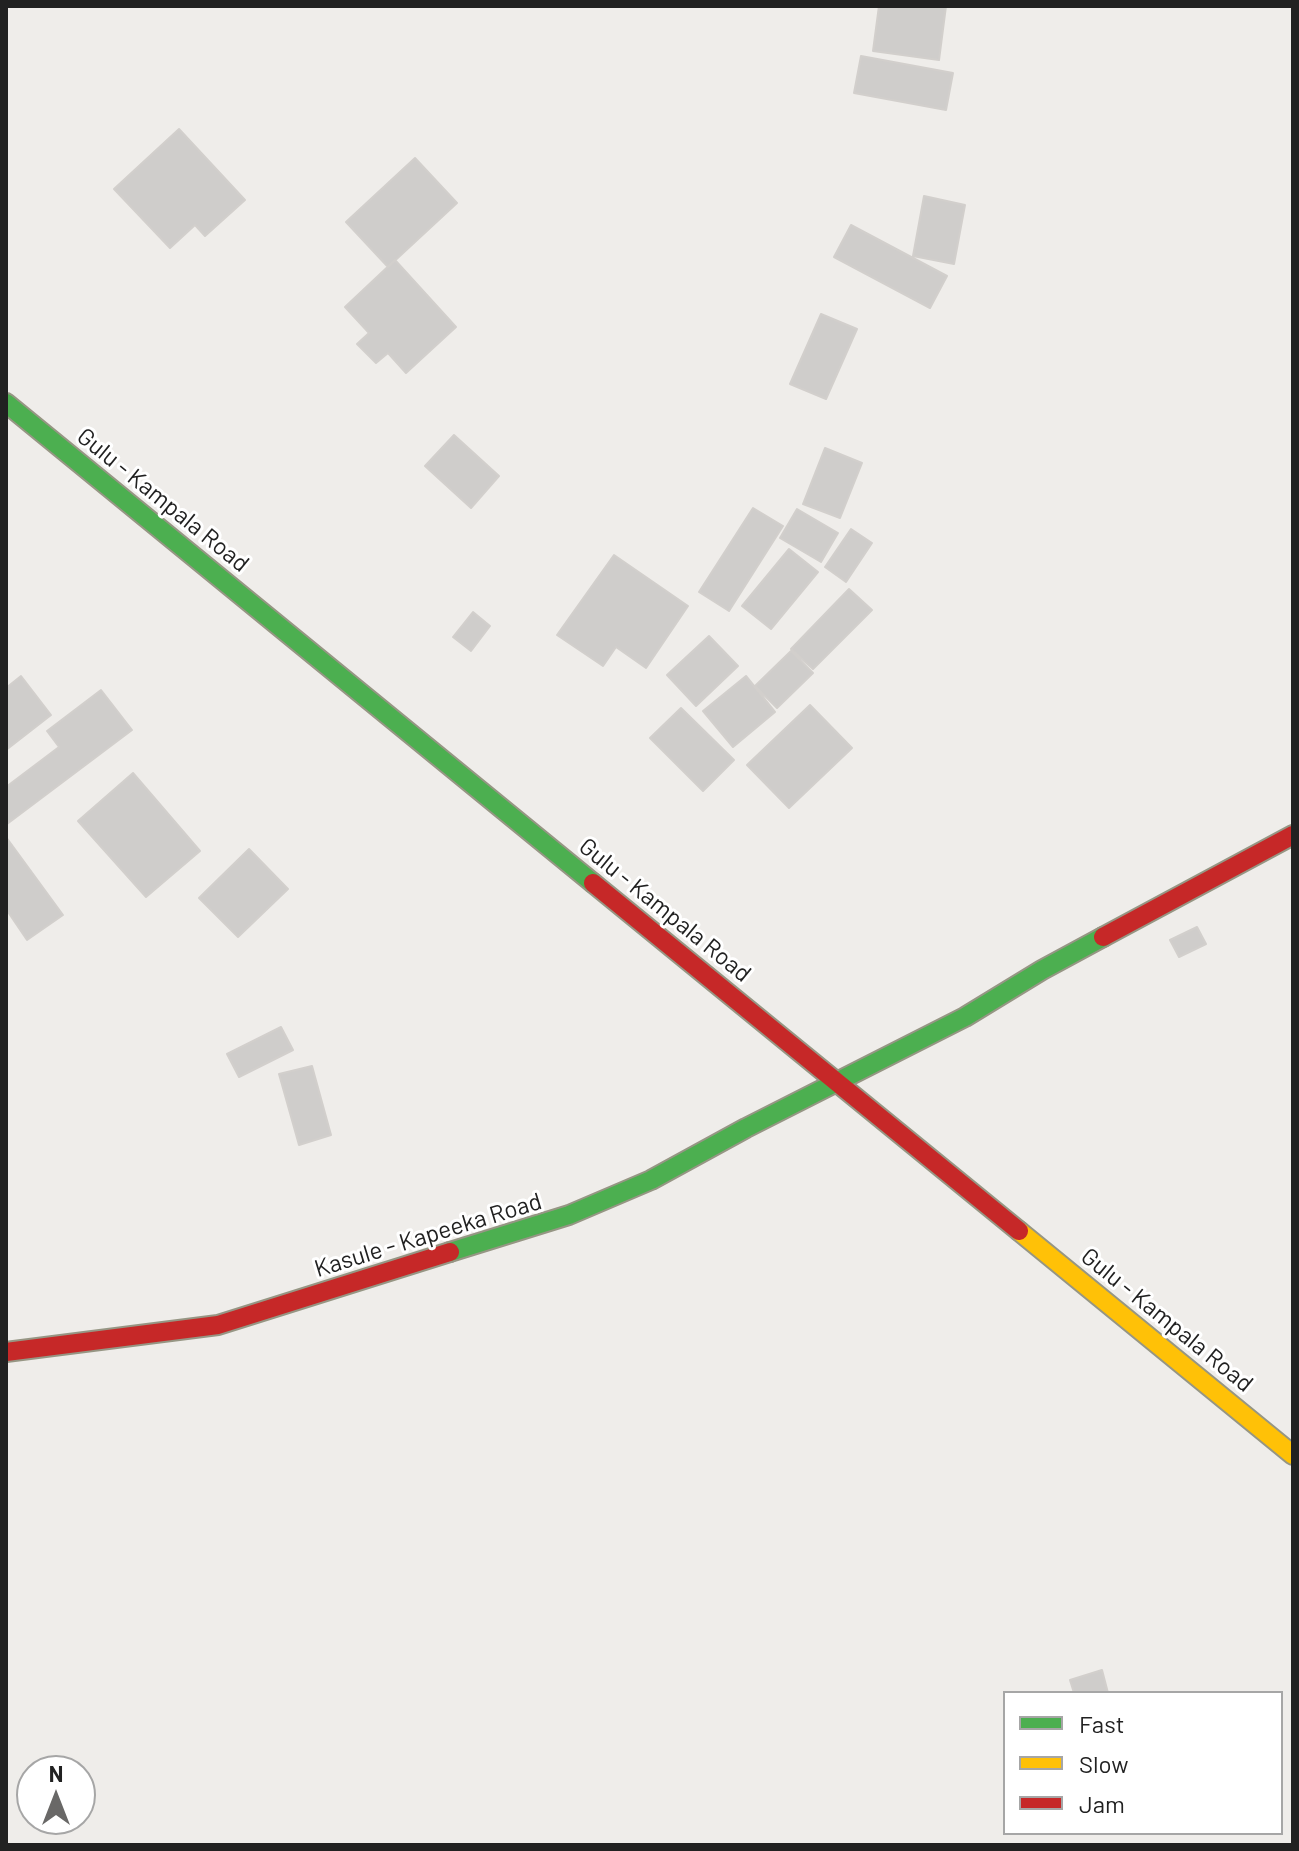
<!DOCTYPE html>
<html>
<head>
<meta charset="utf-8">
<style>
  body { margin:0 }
  #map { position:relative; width:1299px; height:1851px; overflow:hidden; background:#efedea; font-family:Barlow,sans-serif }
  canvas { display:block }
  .frame { position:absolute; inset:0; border:8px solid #212121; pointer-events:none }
  .legend { position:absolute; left:1003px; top:1691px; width:280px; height:144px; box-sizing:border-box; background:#fff; border:2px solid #a6a6a6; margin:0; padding:10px 14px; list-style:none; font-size:24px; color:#212121 }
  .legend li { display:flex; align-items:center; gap:16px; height:40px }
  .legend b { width:40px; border:2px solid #a6a6a6 }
  .north { position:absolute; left:16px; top:1755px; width:80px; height:80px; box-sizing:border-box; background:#fff; border:2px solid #a6a6a6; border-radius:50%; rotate:0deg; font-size:22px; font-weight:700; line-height:32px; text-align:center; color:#212121 }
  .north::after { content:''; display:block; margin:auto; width:28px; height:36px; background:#696867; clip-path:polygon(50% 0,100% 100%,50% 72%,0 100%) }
</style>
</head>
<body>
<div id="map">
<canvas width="1299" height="1851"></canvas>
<div class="frame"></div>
<ul class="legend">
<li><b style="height:10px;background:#4caf50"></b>Fast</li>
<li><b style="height:10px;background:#ffc107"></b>Slow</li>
<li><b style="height:10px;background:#c62828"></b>Jam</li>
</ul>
<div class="north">N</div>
</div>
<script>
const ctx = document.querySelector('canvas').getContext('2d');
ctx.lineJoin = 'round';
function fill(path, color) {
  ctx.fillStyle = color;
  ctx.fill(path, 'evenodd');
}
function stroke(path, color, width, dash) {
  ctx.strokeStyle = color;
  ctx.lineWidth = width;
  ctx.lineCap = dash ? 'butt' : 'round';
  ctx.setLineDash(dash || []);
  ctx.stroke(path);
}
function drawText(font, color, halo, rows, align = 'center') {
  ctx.font = font + ' Barlow,sans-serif';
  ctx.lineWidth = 6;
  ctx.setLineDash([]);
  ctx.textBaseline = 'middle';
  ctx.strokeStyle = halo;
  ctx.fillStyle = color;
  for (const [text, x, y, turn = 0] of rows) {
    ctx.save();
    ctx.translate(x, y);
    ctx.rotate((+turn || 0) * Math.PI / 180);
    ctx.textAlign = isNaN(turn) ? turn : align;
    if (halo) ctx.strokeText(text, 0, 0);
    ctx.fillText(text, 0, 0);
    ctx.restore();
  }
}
const building = new Path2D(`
  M 879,6 L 946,6 L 939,60 L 873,51 Z
  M 861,56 L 953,73 L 946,110 L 854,93 Z
  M 179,129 L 245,200 L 205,236 L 195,225 L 170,248 L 114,189 Z
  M 415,158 L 457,203 L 388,267 L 346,222 Z
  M 924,196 L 965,205 L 954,264 L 913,256 Z
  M 851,225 L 947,276 L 930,308 L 834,257 Z
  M 395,260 L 456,327 L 406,373 L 388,353 L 376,363 L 357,344 L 369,333 L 345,307 Z
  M 821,314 L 857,329 L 826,399 L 790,384 Z
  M 454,435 L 499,476 L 471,508 L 425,466 Z
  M 825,448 L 862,463 L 840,518 L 803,504 Z
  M 753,508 L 783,526 L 729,611 L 699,592 Z
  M 797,509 L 838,533 L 821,562 L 780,538 Z
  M 851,529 L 872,543 L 846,582 L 825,567 Z
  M 789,549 L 818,572 L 771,629 L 742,606 Z
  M 614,555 L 688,606 L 646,668 L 616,647 L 603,666 L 557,635 Z
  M 849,589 L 872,610 L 813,669 L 791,649 Z
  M 473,612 L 490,626 L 471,651 L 453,637 Z
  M 709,636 L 738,666 L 696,706 L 667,675 Z
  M 791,651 L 813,673 L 777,708 L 755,686 Z
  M 21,676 L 51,715 L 6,750 L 6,688 Z
  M 746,676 L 775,712 L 733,747 L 703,711 Z
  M 101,690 L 132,730 L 7,824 L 6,787 L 59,747 L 47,731 Z
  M 810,705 L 852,748 L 789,808 L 747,765 Z
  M 681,708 L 734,760 L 703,791 L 650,738 Z
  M 133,773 L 200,851 L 146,897 L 78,821 Z
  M 6,837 L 63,915 L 27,940 L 6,909 Z
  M 249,849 L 288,889 L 238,937 L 199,898 Z
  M 1197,927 L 1206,944 L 1179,957 L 1170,940 Z
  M 281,1027 L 293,1050 L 239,1077 L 227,1054 Z
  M 312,1066 L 331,1135 L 299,1145 L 279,1074 Z
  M 1102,1670 L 1108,1693 L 1074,1693 L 1070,1680 Z`);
fill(building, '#cfcdcb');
stroke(building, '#d2cfcc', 2);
const fast = new Path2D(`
  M 6,403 L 593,883
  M 450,1252 L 569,1215 L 651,1180 L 746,1128 L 965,1017 L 1042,970 L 1103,937`);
const slow = new Path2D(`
  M 1019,1231 L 1293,1455`);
const jam = new Path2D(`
  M 593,883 L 1019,1231
  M 1103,937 L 1293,835
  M 6,1352 L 218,1325 L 450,1252`);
stroke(fast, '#969684', 22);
stroke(slow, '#969684', 22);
stroke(jam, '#969684', 22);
stroke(fast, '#4caf50', 18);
stroke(slow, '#ffc107', 18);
stroke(jam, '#c62828', 18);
drawText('24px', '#212121', '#fff', [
  ["Gulu - Kampala Road",163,500,39],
  ["Gulu - Kampala Road",665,910,39],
  ["Kasule - Kapeeka Road",428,1235,-17],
  ["Gulu - Kampala Road",1167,1320,39]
]);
</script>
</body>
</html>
